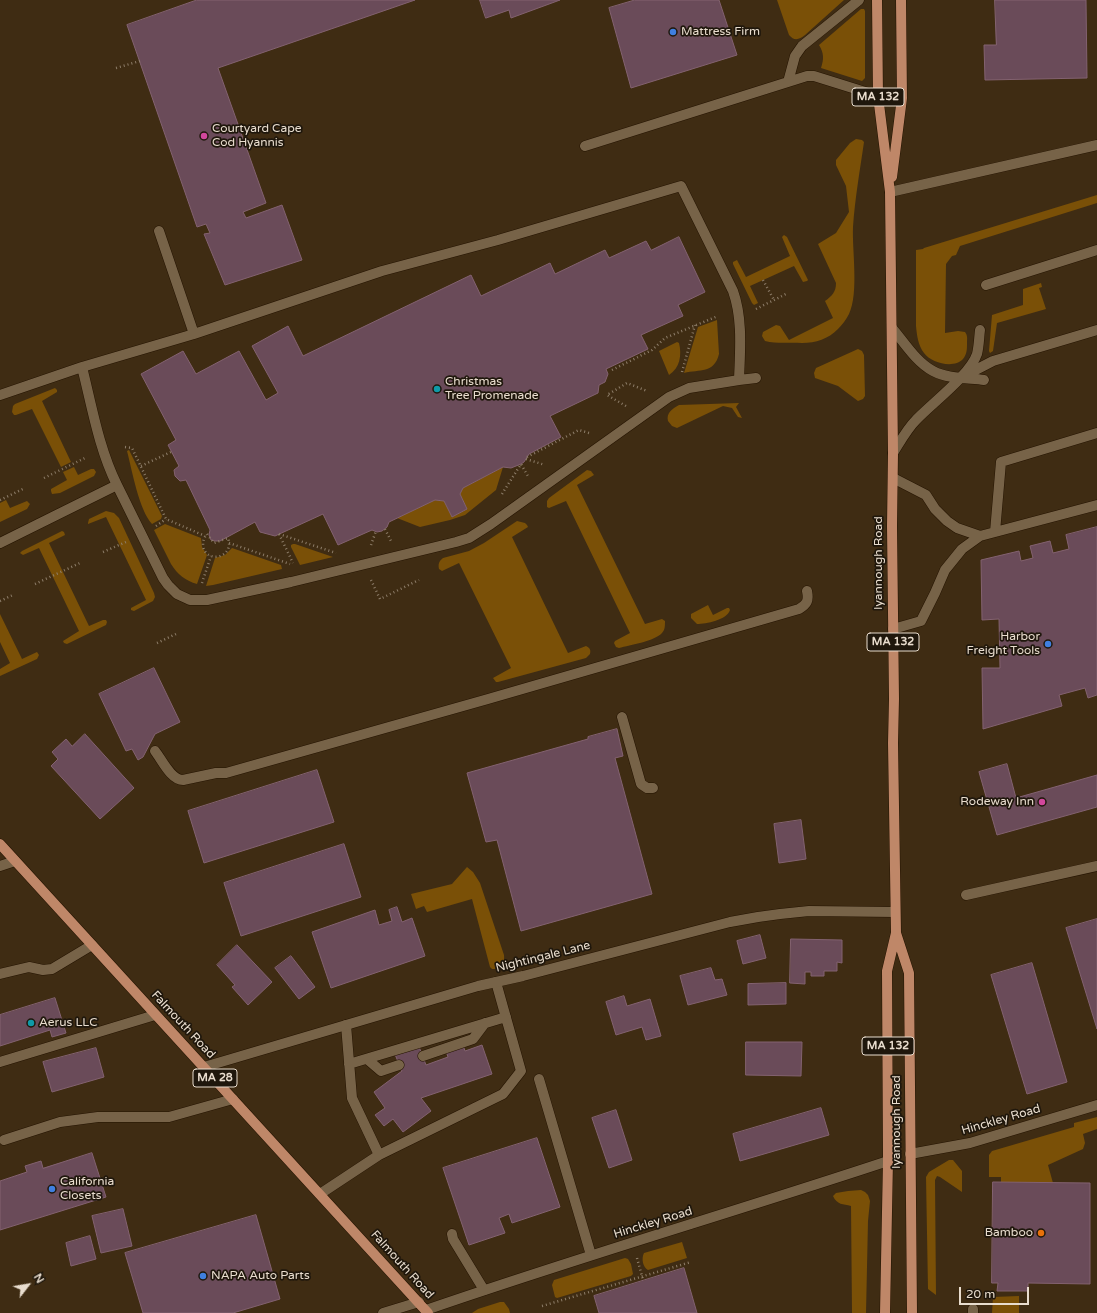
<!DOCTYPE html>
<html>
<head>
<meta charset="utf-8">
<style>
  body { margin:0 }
  #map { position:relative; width:1097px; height:1313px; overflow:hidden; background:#3f2c13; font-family:"Varela Round",sans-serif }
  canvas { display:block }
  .north { position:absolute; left:8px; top:1265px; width:40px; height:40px; -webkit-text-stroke:3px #1f170c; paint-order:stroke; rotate:59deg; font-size:11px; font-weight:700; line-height:16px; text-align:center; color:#e9ddce }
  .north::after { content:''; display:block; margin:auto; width:14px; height:18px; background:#e9ddce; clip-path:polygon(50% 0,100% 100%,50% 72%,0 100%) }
  .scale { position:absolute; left:959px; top:1287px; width:70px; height:18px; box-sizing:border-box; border:2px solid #e9ddce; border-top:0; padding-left:5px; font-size:12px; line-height:14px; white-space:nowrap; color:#e9ddce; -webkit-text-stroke:3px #1f170c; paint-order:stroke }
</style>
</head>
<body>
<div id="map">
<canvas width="1097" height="1313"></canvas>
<div class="north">N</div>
<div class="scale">20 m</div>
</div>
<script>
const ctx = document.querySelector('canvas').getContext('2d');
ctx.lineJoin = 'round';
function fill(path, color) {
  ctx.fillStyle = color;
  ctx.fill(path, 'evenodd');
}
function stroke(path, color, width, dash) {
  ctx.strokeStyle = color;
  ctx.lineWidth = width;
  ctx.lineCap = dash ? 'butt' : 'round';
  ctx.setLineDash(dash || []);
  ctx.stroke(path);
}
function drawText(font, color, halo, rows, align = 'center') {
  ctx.font = font + ' "Varela Round",sans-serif';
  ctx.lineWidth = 3.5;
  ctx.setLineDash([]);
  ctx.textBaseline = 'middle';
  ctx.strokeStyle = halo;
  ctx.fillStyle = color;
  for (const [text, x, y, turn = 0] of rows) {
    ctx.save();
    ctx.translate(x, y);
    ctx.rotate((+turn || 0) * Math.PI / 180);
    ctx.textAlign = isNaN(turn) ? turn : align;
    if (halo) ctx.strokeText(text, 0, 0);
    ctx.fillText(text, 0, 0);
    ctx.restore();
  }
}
fill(new Path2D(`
  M 777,0 L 844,0 L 805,35 C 799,40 794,41 789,35 Z
  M 861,9 L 864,9 L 865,11 L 865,78 L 862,81 L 821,68 C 824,59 824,53 819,45 Z
  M 856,139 L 862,140 L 864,142 C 860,170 855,198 853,227 C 852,251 859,293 849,314 C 846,320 842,325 838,329 C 828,339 816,343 802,343 C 790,342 777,344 765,341 L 762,336 L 763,332 L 776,325 L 780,326 L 789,340 L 833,318 L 825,301 C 832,296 836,292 836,283 L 818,244 L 836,233 L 849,212 L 846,186 L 836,165 L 836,160 L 850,143 Z
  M 1097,195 L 1097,203 L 960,246 L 956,255 L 952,256 L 946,264 L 945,333 L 958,331 L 965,332 C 968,336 967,339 967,344 C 967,349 967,354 963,359 C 954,369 931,363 924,353 C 918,345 917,336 916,326 L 916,250 L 923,249 L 924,248 Z
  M 784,235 L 787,237 L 808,280 L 807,281 L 803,282 L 794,266 L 750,286 L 758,303 L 754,305 L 752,303 L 733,264 L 733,262 L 737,260 L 746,277 L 790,256 L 782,237 Z
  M 1041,283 L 1042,287 L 1039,288 L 1046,309 L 997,323 L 993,351 L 990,353 L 989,351 L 992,315 L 1023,305 L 1023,289 Z
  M 717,320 L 719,354 C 714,374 700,369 684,373 L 698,327 Z
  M 677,342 L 679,343 C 682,355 680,368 669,375 L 659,351 Z
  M 858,349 L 862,351 L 864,355 L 865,396 L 863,399 L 858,401 L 838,386 L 815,378 L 814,373 L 816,368 Z
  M 55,388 L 57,390 L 57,392 L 42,401 L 71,462 L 61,467 L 32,409 L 16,415 L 14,415 L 12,412 L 13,406 L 15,404 Z
  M 739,403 L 736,407 L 742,418 L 738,417 L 732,408 L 723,406 L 677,428 L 672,426 L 668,421 C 666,413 672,409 679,405 Z
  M 129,450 L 162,516 L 161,519 L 152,524 C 139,510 132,470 127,451 Z
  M 74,467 L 78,475 L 91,469 L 94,469 L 96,472 L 94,476 L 60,493 L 52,494 L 51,491 L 51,489 L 67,480 L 63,472 Z
  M 503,467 L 496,490 L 465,515 L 450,520 L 420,527 L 397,518 L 435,500 L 444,501 L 452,517 L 467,509 L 460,494 L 463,488 Z
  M 587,470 L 591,471 L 594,475 L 577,485 L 645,624 L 662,619 L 665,621 C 665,626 665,630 662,633 C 655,641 630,645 619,648 L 616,647 L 614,643 L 615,641 L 630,633 L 566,501 L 549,508 L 547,507 L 547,501 L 549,498 Z
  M 6,500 L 10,508 L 27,501 L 30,504 L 27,509 L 0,522 L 0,503 Z
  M 106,511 L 114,513 L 119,518 L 154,593 L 155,597 L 153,601 L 134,611 L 131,610 L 131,608 L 146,600 L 106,517 L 88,524 L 88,523 L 89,519 Z
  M 517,521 L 525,523 L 527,525 L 528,527 L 512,537 L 568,653 L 586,646 C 590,648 591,650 590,654 L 586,658 L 498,682 L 496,682 L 493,678 L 511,668 L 459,563 L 442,571 L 439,569 C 438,564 439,561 443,558 L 469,551 L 484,543 Z
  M 165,524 L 201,538 L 202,547 L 207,555 L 197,584 C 186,581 177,574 171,564 L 154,530 Z
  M 62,531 L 64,532 L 65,535 L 49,543 L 89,626 L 103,620 L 106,620 L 107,622 L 106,625 L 67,644 L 64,643 L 63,641 L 79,631 L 39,548 L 23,555 L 20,553 L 22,551 Z
  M 293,544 L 295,544 L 333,557 L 300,565 L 291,547 L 291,545 Z
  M 232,548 L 281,565 L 282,569 L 213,585 L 206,586 L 215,558 L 225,555 Z
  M 708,605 L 713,615 L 727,608 L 729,608 L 730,610 C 727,620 706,624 697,624 L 691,618 L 691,614 Z
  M 0,614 L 22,659 L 37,652 L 39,655 L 37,659 L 0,676 L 0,669 L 10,663 L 0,642 Z
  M 467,867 L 473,872 L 480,883 L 504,955 C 505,963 501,970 492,969 L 490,967 L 472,899 L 427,912 L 424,906 L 416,909 L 411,894 L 452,884 Z
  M 1097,1117 L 1097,1129 L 1083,1134 L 1085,1143 L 1083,1149 L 1048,1165 L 1053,1183 L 1001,1182 L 1001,1177 L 989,1177 L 989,1155 L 992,1151 L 1074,1127 L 1074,1123 Z
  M 949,1160 L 953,1160 L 962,1171 L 962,1192 L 940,1177 L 937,1176 L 935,1180 L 936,1295 L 928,1289 L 926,1177 L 929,1172 Z
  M 861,1190 L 865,1192 L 868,1195 L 870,1201 L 868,1221 L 866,1313 L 852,1313 L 851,1206 C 843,1204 837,1205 833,1196 L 836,1193 L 848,1191 Z
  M 682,1242 L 687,1258 L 648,1270 C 643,1267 641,1259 644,1253 Z
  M 625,1258 L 628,1259 L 631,1264 L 633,1274 L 631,1276 L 557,1298 L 555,1297 L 552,1285 L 554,1280 Z
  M 1019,1296 L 1019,1313 L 992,1313 L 993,1297 Z
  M 500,1302 L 504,1302 L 509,1309 L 510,1313 L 472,1313 L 478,1309 Z`), '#7a5007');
const building = new Path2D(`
  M 197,0 L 415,0 L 218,68 L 266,203 L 243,212 L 246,218 L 282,205 L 302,260 L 225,285 L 204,234 L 210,233 L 206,224 L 197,227 L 127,25 Z
  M 480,0 L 560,0 L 511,18 L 509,10 L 486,18 Z
  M 635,0 L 719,0 L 737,55 L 631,88 L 609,8 Z
  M 995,0 L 1086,0 L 1087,78 L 985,80 L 984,45 L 996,45 Z
  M 679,237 L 705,292 L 678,305 L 683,316 L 641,335 L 648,349 L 606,369 L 608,374 L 605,382 L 599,385 L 598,393 L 550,416 L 561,437 L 529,454 L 524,462 L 521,464 L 511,468 L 503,467 L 463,488 L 460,494 L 467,509 L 452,517 L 444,501 L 435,500 L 389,522 L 387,527 L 382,531 L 377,532 L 372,530 L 338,545 L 323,514 L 275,536 L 260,532 L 255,522 L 220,541 L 215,541 L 211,540 L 209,535 L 210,530 L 186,480 L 180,481 L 175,476 L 174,470 L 179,466 L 168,445 L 176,440 L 141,374 L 183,351 L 196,374 L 239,351 L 266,400 L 278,393 L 252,346 L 288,326 L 303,356 L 471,275 L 481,296 L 550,263 L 555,274 L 605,250 L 609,258 L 646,241 L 651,250 Z
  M 1097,527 L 1097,695 L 1088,698 L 1085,688 L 1059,695 L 1062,706 L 983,729 L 982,668 L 1000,668 L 999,619 L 982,620 L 981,560 L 1019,551 L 1021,561 L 1033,558 L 1030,546 L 1050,541 L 1053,553 L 1069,549 L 1066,535 Z
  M 154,668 L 180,722 L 155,734 L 143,757 L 138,760 L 132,749 L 126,751 L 99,694 Z
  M 617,729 L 623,756 L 615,758 L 652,894 L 521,931 L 497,840 L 486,842 L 467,773 L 588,739 L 588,737 Z
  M 85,734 L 134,788 L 100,819 L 51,766 L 58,759 L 52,752 L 66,739 L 72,746 Z
  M 1007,764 L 1016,798 L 1097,775 L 1097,807 L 997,835 L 979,772 Z
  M 317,770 L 334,822 L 204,863 L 188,811 Z
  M 801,820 L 806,859 L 779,863 L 774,824 Z
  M 344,844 L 361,897 L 241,936 L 224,883 Z
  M 397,907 L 402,922 L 412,918 L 425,956 L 331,988 L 312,932 L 375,910 L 379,925 L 392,921 L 389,910 Z
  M 1097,919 L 1097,1029 L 1066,928 Z
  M 760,935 L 766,958 L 743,964 L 737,941 Z
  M 791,939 L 842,940 L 842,963 L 837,962 L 837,971 L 824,971 L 824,976 L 811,976 L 811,972 L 805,972 L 805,984 L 790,983 Z
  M 237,945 L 272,982 L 248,1005 L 232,987 L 235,985 L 217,965 Z
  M 291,956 L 315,987 L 299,999 L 275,968 Z
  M 1032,963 L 1067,1082 L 1027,1094 L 991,975 Z
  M 711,968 L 715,980 L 722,979 L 727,995 L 688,1005 L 680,976 Z
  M 786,983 L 786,1004 L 748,1005 L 748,984 Z
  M 624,996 L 627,1006 L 650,999 L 661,1036 L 646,1040 L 642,1027 L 616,1035 L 606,1002 Z
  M 55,998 L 66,1033 L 52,1037 L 50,1030 L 0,1046 L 0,1015 Z
  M 746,1042 L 802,1042 L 801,1076 L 746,1075 Z
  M 418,1044 L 426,1065 L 448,1057 L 446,1051 L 463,1045 L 465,1051 L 482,1045 L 492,1074 L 421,1098 L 431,1111 L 403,1132 L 393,1119 L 384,1126 L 375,1115 L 385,1108 L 374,1092 L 402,1071 L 394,1052 Z
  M 96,1048 L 104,1077 L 52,1092 L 43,1062 Z
  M 821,1108 L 829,1135 L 740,1161 L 733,1134 Z
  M 616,1110 L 632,1160 L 609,1168 L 592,1118 Z
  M 537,1138 L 560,1207 L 512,1223 L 509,1214 L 499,1218 L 505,1233 L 469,1245 L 443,1168 Z
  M 92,1153 L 106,1197 L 0,1230 L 0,1181 L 27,1172 L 25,1166 L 41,1161 L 43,1168 Z
  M 993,1182 L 1090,1183 L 1090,1284 L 1028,1283 L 1028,1291 L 997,1291 L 998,1283 L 992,1283 Z
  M 123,1209 L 132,1246 L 101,1253 L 92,1216 Z
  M 256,1215 L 280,1299 L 233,1313 L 143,1313 L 125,1253 Z
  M 90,1236 L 96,1259 L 71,1266 L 66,1243 Z
  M 684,1268 L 697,1313 L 599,1313 L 594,1296 Z`);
fill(building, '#6a4b59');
stroke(building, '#836270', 1);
const lane = new Path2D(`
  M 859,0 L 802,46 L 795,56 L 788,82 L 807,76 L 814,76 L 878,96
  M 585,146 L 788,82
  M 890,192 L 1097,145
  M 986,285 L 1097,250
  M 892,328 C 904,342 916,362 933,371 C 948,379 968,378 984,380
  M 194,334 L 382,271 L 498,240 L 681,186 L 733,291 C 743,319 740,351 739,380 L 756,378
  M 82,367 C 92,407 99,449 117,485
  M 964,376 L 993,361 L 1097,330
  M 0,395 L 82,367 L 194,334 L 159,231
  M 893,453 C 900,442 907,429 916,420 C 932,403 970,375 977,354 C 979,346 979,338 980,330
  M 893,478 L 926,495 L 935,509 L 947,521 L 957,528 L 980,536
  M 995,532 L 1001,462 L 1097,433
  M 0,543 L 117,485 L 163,578 L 168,585 L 177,594 L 190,600 L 207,600 L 291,582 L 456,542 L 469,538 L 491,524 L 669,397 L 689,388 L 739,380
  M 893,629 L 921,621 L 935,593 L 945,570 L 962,549 L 980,536 L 1097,505
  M 622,717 L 641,784 L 647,788 L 653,788
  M 155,751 C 162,760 171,780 183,780 L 216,773 L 226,773 L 488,699 L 799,609 C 807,604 809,601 807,591
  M 0,866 L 15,861
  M 966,895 L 1097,866
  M 0,974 L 29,967 L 43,970 L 52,969 L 92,945
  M 346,1025 L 352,1098 L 379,1155
  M 423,1056 L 473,1039 L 485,1023
  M 367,1059 L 381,1071 L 399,1065
  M 0,1062 L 155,1015
  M 349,1064 L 506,1017
  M 539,1079 L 591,1255
  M 4,1140 L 60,1122 L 98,1117 L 169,1117 L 233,1099
  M 320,1194 L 379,1155 L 503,1094 L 521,1071 L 496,982
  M 452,1234 L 453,1239 L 484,1290
  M 973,1309 L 973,1313`);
const street = new Path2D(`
  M 204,1067 L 478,986 L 523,976 L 730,922 L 758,917 L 780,914 L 809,911 L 895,912
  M 910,1154 L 970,1143 L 1097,1105
  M 426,1310 C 579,1257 734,1212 888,1161
  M 383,1313 L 419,1302`);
const primary = new Path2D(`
  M 877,0 L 878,96 L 890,192 L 893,453 L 892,526 L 894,699 L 893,743 L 896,933 L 887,971 L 888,1161 L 885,1313
  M 892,177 L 902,98 L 901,0
  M 0,844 L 428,1313
  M 896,933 L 909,973 L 912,1313`);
stroke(lane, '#251400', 11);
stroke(street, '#251400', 11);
stroke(primary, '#251400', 11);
stroke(new Path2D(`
  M 116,68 L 140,61
  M 763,280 L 774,300
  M 756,309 L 786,294
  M 612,370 L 652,350 L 665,338 L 718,316
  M 682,372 L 695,325
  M 626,406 L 607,395 L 627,383 L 647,391
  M 125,447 L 132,448 L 166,519 L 205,536
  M 527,457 L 579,430 L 589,433
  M 526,459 L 545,465
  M 141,466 L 171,452
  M 44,478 L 87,457
  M 502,494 L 521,464 L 529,478
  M 0,500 L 23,489
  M 156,526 L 166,519
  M 385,529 L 391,541
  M 207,534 L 214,543 L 228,538 C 235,558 206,564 203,546 C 203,541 204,537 207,534 Z
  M 279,534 L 336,553
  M 279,534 L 293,563
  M 229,543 L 290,564
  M 371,545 L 376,531
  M 103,552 L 126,542
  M 371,580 L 380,599 L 419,580
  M 202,583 L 211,556
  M 35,584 L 80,563
  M 0,601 L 13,595
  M 157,643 L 176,634
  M 637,1258 L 643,1280
  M 542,1306 L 691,1262`), '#8e7e6a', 2.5, [1, 3]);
stroke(lane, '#776348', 10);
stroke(street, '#776348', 10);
stroke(primary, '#bf8768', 10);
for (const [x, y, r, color] of [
  [673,32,4,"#3f7fe0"],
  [204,136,4,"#d1479c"],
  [437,389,4,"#0f9aa8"],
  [1048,644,4,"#3f7fe0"],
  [1042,802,4,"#d1479c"],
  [31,1023,4,"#0f9aa8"],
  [52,1189,4,"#3f7fe0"],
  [1041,1233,4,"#e8710a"],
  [203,1276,4,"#3f7fe0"]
]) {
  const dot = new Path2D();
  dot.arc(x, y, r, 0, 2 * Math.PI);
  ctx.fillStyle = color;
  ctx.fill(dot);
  stroke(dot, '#1f170c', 1.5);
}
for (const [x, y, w] of [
  [878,97,52],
  [893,642,52],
  [888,1046,52],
  [215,1078,44]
]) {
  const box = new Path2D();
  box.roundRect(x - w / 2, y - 9, w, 18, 3);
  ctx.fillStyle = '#1f170c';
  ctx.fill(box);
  stroke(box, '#e9ddce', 1);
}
drawText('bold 11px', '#e9ddce', null, [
  ["MA 132",878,97],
  ["MA 132",893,642],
  ["MA 132",888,1046],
  ["MA 28",215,1078]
]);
drawText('12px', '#e9ddce', '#1f170c', [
  ["Mattress Firm",681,32],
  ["Courtyard Cape",212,129],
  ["Cod Hyannis",212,143],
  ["Christmas",445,382],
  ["Tree Promenade",445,396],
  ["Harbor",1040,637,"right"],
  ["Freight Tools",1040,651,"right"],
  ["Rodeway Inn",1034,802,"right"],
  ["Aerus LLC",39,1023],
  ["California",60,1182],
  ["Closets",60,1196],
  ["Bamboo",1033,1233,"right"],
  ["NAPA Auto Parts",211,1276]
], 'left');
drawText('12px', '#e9ddce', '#1f170c', [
  ["Iyannough Road",879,563,-90],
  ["Nightingale Lane",543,957,-14],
  ["Falmouth Road",183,1025,47],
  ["Hinckley Road",1001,1120,-16],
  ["Iyannough Road",897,1122,-90],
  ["Hinckley Road",653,1223,-17],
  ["Falmouth Road",402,1265,48]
]);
</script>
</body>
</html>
